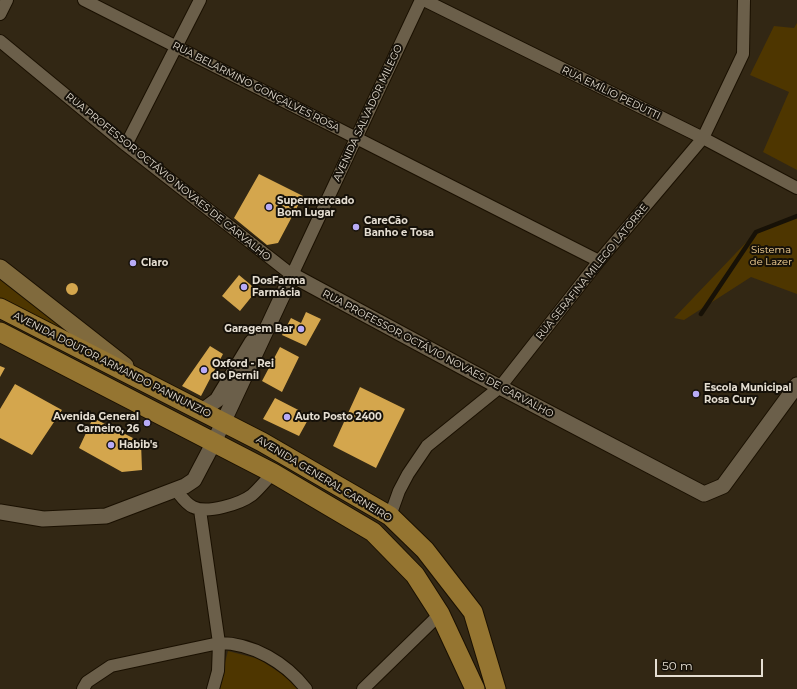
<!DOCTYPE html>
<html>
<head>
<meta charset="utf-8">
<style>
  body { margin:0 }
  #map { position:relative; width:797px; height:689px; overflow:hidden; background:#322714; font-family:Montserrat,sans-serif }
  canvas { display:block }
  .scale { position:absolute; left:655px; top:659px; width:108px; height:18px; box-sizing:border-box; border:2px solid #e5ded2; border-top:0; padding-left:5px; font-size:12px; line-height:14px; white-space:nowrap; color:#e5ded2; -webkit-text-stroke:3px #161109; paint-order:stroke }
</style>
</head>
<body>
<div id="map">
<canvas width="797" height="689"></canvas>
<div class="scale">50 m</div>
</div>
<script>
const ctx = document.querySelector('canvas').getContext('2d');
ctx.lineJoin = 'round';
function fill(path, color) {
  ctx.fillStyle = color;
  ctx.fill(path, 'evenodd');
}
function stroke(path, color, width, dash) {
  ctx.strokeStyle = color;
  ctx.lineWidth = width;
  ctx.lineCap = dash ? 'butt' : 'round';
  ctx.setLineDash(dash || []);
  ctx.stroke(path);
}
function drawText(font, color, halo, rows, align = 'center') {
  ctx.font = font + ' Montserrat,sans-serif';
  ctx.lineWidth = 4;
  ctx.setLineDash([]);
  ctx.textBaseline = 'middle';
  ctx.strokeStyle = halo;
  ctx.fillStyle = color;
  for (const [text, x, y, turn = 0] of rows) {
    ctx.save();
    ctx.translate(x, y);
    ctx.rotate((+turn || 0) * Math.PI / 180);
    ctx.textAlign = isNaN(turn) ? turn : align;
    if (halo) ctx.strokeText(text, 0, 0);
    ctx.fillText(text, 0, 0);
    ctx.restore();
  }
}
fill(new Path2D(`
  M 797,23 L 797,170 L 763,152 L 789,92 L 750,75 L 774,26 L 794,28 Z
  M 797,216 L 797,294 L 751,277 L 684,320 L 674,318 L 756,232 Z
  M 0,278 L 75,336 L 0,298 Z
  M 228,651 L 259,659 L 291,680 L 299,689 L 218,689 Z`), '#4e3600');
stroke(new Path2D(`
  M 701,314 L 756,232 L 797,216`), '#171106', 4.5);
fill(new Path2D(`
  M 259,174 L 303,196 L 278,243 L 267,245 L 234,218 Z
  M 239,275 L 257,290 L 240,311 L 222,296 Z
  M66 289a6 6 0 1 1 12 0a6 6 0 1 1-12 0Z
  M 306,312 L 321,319 L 306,346 L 282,335 L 291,318 L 301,323 Z
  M 210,346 L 223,354 L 201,396 L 182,386 Z
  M 280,347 L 299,357 L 282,392 L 262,381 Z
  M 0,366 L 5,368 L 0,377 Z
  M 15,384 L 62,410 L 32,455 L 0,438 L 0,409 Z
  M 360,387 L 405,409 L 376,468 L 333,446 Z
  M 275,398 L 310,416 L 299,436 L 263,419 Z
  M 93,418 L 141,442 L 142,470 L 122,472 L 79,448 Z`), '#d4a64d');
const minor = new Path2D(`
  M 84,0 L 599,261
  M 424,0 L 703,138 L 797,188
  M 0,14 L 7,0
  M 0,41 L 126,145 L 292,275 L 421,0
  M 126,145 L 200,0
  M 176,490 C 181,496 186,504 193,507 C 207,514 240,504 252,495 C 259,489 266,480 273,473
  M 200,510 L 219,643 L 218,671 L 213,689
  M 390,516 L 399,491 L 408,474 L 427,446 L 500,387 L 599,261 L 703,138 L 743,54 L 744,0
  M 83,689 L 87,682 L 111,666 L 219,643 C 253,643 286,663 306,689
  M 363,689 L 440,614`);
const tertiary = new Path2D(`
  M 292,275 L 494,384 L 704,494 L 723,486 L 797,385
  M 202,411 L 217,400 L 252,342
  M 0,512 L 43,519 L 106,516 L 185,486 L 194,480 L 214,442 L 292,275`);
const secondary = new Path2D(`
  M 0,268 L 125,366`);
const primary = new Path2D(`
  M 0,308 L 262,442 L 390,516 L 425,550 L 473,612 L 496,689
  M 0,332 L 273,473 L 373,532 L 415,575 L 440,614 L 475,689`);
stroke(minor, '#1a1001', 14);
stroke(tertiary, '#1a1001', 17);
stroke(secondary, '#1a1001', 19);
stroke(primary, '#1a1001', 21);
stroke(minor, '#6b5f4a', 12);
stroke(tertiary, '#6b5f4a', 15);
stroke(secondary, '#806a3d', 17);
stroke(primary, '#957531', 19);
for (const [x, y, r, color] of [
  [269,207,4,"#b8abf7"],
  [356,227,4,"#b8abf7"],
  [133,263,4,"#b8abf7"],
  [244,287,4,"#b8abf7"],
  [301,329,4,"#b8abf7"],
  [204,370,4,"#b8abf7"],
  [696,394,4,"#b8abf7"],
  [287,417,4,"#b8abf7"],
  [147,423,4,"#b8abf7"],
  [111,445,4,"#b8abf7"]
]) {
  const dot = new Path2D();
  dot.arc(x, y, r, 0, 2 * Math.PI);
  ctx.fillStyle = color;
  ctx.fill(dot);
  stroke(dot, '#161109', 1.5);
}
drawText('10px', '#e5ded2', '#161109', [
  ["RUA BELARMINO GONÇALVES ROSA",256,87,27],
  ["RUA EMÍLIO PEDUTTI",611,93,26],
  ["AVENIDA SALVADOR MILEGO",368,113,-65],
  ["RUA PROFESSOR OCTÁVIO NOVAES DE CARVALHO",168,177,39],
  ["RUA SERAFINA MILEGO LATORRE",592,272,-51],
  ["RUA PROFESSOR OCTÁVIO NOVAES DE CARVALHO",438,354,28],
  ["AVENIDA DOUTOR ARMANDO PANNUNZIO",112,365,27],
  ["AVENIDA GENERAL CARNEIRO",324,479,31]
]);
drawText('bold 10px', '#e5ded2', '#161109', [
  ["Supermercado",277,201],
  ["Bom Lugar",277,213],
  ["CareCão",364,221],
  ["Banho e Tosa",364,233],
  ["Claro",141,263],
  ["DosFarma",252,281],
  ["Farmácia",252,293],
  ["Garagem Bar",293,329,"right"],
  ["Oxford - Rei",212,364],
  ["do Pernil",212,376],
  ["Escola Municipal",704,388],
  ["Rosa Cury",704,400],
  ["Avenida General",139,417,"right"],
  ["Carneiro, 26",139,429,"right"],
  ["Auto Posto 2400",295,417],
  ["Habib's",119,445]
], 'left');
drawText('10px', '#ffdb9b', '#161109', [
  ["Sistema",771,250],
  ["de Lazer",771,262]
]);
</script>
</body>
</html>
